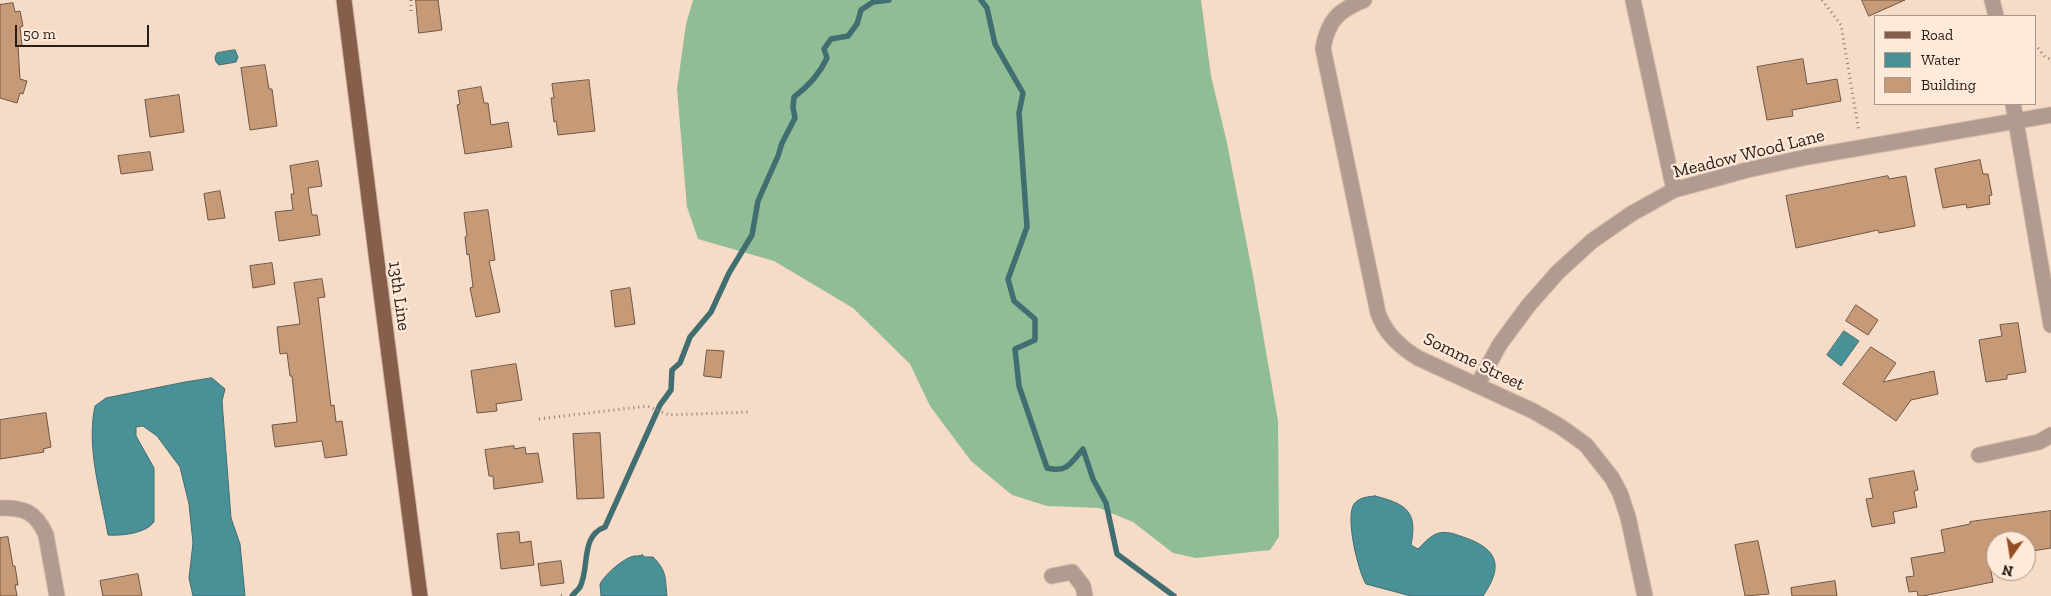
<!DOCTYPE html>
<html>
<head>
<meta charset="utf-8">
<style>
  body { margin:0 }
  #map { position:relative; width:2051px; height:596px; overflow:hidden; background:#f6dbc7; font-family:"Zilla Slab",serif }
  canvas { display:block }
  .legend { position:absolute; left:1874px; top:15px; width:162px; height:90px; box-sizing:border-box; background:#ffe9d9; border:1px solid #a9988b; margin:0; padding:6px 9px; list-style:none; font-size:15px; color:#281e17 }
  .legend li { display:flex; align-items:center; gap:10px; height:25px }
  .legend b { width:25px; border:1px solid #a9988b }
  .north { position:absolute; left:1986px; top:531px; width:50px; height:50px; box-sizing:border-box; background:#ffe9d9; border:1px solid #a9988b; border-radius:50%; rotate:193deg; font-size:14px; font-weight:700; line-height:20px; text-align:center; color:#281e17 }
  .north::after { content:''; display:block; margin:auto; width:18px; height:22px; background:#934e23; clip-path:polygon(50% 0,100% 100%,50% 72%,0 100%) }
  .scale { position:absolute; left:15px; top:25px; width:134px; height:22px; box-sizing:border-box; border:2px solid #281e17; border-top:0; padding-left:6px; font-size:15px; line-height:18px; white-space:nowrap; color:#281e17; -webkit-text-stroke:4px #ffe9d9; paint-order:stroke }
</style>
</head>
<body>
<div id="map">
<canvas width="2051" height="596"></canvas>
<ul class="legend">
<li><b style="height:6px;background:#875e4c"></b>Road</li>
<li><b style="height:14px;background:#4a9197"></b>Water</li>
<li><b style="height:14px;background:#c69977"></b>Building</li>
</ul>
<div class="north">N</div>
<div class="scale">50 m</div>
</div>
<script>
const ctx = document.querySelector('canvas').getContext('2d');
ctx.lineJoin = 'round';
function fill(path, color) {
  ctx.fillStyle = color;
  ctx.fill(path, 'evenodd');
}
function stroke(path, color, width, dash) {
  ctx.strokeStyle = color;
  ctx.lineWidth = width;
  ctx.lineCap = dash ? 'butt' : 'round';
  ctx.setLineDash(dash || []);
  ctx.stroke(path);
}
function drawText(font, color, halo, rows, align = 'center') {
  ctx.font = font + ' "Zilla Slab",serif';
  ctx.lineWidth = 4.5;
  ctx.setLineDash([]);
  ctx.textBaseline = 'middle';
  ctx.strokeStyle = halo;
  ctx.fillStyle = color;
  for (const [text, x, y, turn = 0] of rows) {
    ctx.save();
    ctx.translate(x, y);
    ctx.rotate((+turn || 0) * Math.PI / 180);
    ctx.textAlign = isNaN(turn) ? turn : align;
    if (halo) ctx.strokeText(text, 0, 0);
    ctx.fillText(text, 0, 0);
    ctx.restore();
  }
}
fill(new Path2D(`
  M 693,0 L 1201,0 L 1211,76 L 1227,143 L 1253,276 L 1278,421 L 1279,537 L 1270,550 L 1196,558 L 1173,553 L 1133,522 L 1099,508 L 1047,506 L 1012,495 L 971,461 L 930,406 L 910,364 L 853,308 L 774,261 L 698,239 L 687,207 L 677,89 L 686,24 Z`), '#90bc96');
const water = new Path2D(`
  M 235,50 L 238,57 L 236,62 L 219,65 L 216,62 L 215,57 L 217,53 Z
  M 1844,331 L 1859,341 L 1841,366 L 1827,355 Z
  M 212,378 L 225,389 L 222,401 L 231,518 L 240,544 L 245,596 L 193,596 L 189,578 L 193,543 L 189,504 L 180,467 L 157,436 L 143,426 L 136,427 L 136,436 L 154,468 L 154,522 C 146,533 123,536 108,535 C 101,494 86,448 95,406 L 106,398 L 185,382 Z
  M 1375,496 C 1406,504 1418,511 1411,545 L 1418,549 C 1424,543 1431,535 1439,533 C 1449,531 1457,535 1466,538 C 1499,550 1503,567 1483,596 L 1411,596 L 1366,584 C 1358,571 1345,517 1354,504 C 1360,497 1367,497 1375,496 Z
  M 642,555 L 645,557 L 653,557 C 667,571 665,578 667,596 L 601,596 L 600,584 C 605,574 624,558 634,556 C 637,556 640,556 642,555 Z`);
fill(water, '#4a9197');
stroke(water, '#406e71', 1);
stroke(new Path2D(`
  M 981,0 L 987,8 L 995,44 L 1023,93 L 1019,113 L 1027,227 L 1008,279 L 1014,301 L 1035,319 L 1035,340 L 1015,349 L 1019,386 L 1047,468 C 1067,473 1071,463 1083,449 L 1093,479 L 1106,503 L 1117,554 L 1174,596
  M 572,596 C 574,593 578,590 580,587 C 590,567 580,536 605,527 L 660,405 L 671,390 L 672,370 L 680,363 L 690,337 L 711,312 L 729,273 L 752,235 L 758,201 L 778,156 L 782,143 L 795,118 L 793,107 L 794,97 C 809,86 819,75 827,58 L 824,49 L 831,39 L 848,36 L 857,24 L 861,10 L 873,2 L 889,0`), '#406e71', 5.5);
const building = new Path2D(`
  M 416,0 L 438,0 L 442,30 L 419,33 Z
  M 1862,0 L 1905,0 L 1869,16 Z
  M 13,3 L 15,12 L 20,11 L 23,26 L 20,27 L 22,45 L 18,46 L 20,79 L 27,81 L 23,94 L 20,93 L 17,103 L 0,98 L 0,5 Z
  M 1803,59 L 1807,84 L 1837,79 L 1841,101 L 1792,110 L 1793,116 L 1767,120 L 1757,67 Z
  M 265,65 L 269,89 L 272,89 L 277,126 L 250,130 L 241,68 Z
  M 589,80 L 595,131 L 558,135 L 556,121 L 554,122 L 551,98 L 554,98 L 552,84 Z
  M 481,87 L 484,103 L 488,103 L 491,125 L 508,122 L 512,147 L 465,154 L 457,105 L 460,104 L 458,91 Z
  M 179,95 L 184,132 L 150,137 L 145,100 Z
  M 150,152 L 153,170 L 121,174 L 118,156 Z
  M 1980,160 L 1983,174 L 1988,174 L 1992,195 L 1989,196 L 1990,204 L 1967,208 L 1966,204 L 1943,208 L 1935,169 Z
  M 318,161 L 322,186 L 308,188 L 312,215 L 317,215 L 320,235 L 279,241 L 275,212 L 293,210 L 291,194 L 294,194 L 290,166 Z
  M 1888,176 L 1889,179 L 1906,176 L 1915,226 L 1879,233 L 1878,230 L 1796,248 L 1786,196 Z
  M 220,191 L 225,218 L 208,220 L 204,194 Z
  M 488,210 L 495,260 L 489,261 L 500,312 L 476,317 L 470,288 L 473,287 L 469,254 L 467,255 L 465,237 L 467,236 L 464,213 Z
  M 272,263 L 275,284 L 253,288 L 250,266 Z
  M 322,279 L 325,297 L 318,298 L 331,406 L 334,405 L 336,422 L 342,421 L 347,455 L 325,458 L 322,441 L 275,447 L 272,425 L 297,422 L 292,376 L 290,376 L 287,353 L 280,354 L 277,327 L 300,324 L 294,283 Z
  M 630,288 L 635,324 L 615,327 L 611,291 Z
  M 1856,305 L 1878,320 L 1868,335 L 1846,321 Z
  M 2018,323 L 2026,372 L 2007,375 L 2007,379 L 1986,382 L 1979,340 L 2002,336 L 2000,325 Z
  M 1871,347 L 1896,363 L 1883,382 L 1934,371 L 1938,394 L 1911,400 L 1896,421 L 1843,384 Z
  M 707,350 L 724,351 L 721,378 L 704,376 Z
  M 516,364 L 522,400 L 496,404 L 497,411 L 477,413 L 471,371 Z
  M 46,413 L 51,447 L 43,449 L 44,452 L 0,459 L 0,420 Z
  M 600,433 L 604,498 L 577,499 L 573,434 Z
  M 514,446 L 514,449 L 525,447 L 526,454 L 538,453 L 543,482 L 494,489 L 493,476 L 489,476 L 485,450 Z
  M 1914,471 L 1918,490 L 1914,491 L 1917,507 L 1893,512 L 1895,523 L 1872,527 L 1866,499 L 1873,498 L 1869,479 Z
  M 2051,511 L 2051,548 L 2026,552 L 2026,541 L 1996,541 L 1996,560 L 1989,561 L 1993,582 L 1923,596 L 1918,596 L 1917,591 L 1909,592 L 1906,577 L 1914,576 L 1911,558 L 1945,552 L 1941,530 L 1970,524 L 1970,522 Z
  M 519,532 L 520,543 L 531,541 L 534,565 L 501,569 L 497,534 Z
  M 8,537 L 13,566 L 15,566 L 18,585 L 15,585 L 17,596 L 0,596 L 0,538 Z
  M 1758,541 L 1769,594 L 1745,596 L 1735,545 Z
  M 561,561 L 564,583 L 541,586 L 538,564 Z
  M 138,574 L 142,596 L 103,596 L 100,581 Z
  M 1835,581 L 1837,596 L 1792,596 L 1791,588 Z`);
fill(building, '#c69977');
stroke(building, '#6e5746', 1);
const minor = new Path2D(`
  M 1364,0 C 1339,10 1328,20 1323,48 L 1378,313 C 1385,333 1399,346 1418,358 L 1533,411 L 1561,427 L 1586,445 L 1612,478 L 1620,493 L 1628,517 L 1645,596
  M 1633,0 L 1674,190
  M 1992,0 L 1996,16
  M 2013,104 L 2051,325
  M 1478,384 L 1500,344 L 1528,306 L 1558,272 L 1592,241 L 1631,214 L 1674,190 L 1747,170 L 1807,157 L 2051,115
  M 1979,455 L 2039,442 L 2051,435
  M 0,508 C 24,507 36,512 46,535 L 57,596
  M 1052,576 L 1072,572 L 1083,586 L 1085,596`);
const major = new Path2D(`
  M 344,0 C 368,199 395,397 420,596`);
stroke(minor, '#d1b9a7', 17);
stroke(major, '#d1b9a7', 17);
stroke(new Path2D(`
  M 411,0 L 411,15
  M 1822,0 L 1841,25 L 1859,132
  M 2038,48 L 2045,57 L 2050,59
  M 539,419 L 647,406 L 669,415 L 750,412
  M 561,595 L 563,596`), '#8f7d6f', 3, [1, 4]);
stroke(minor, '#b19a8f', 15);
stroke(major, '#875e4c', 15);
drawText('18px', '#281e17', '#ffe9d9', [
  ["Meadow Wood Lane",1749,154,-14],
  ["13th Line",399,296,82],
  ["Somme Street",1474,362,26]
]);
</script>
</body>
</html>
